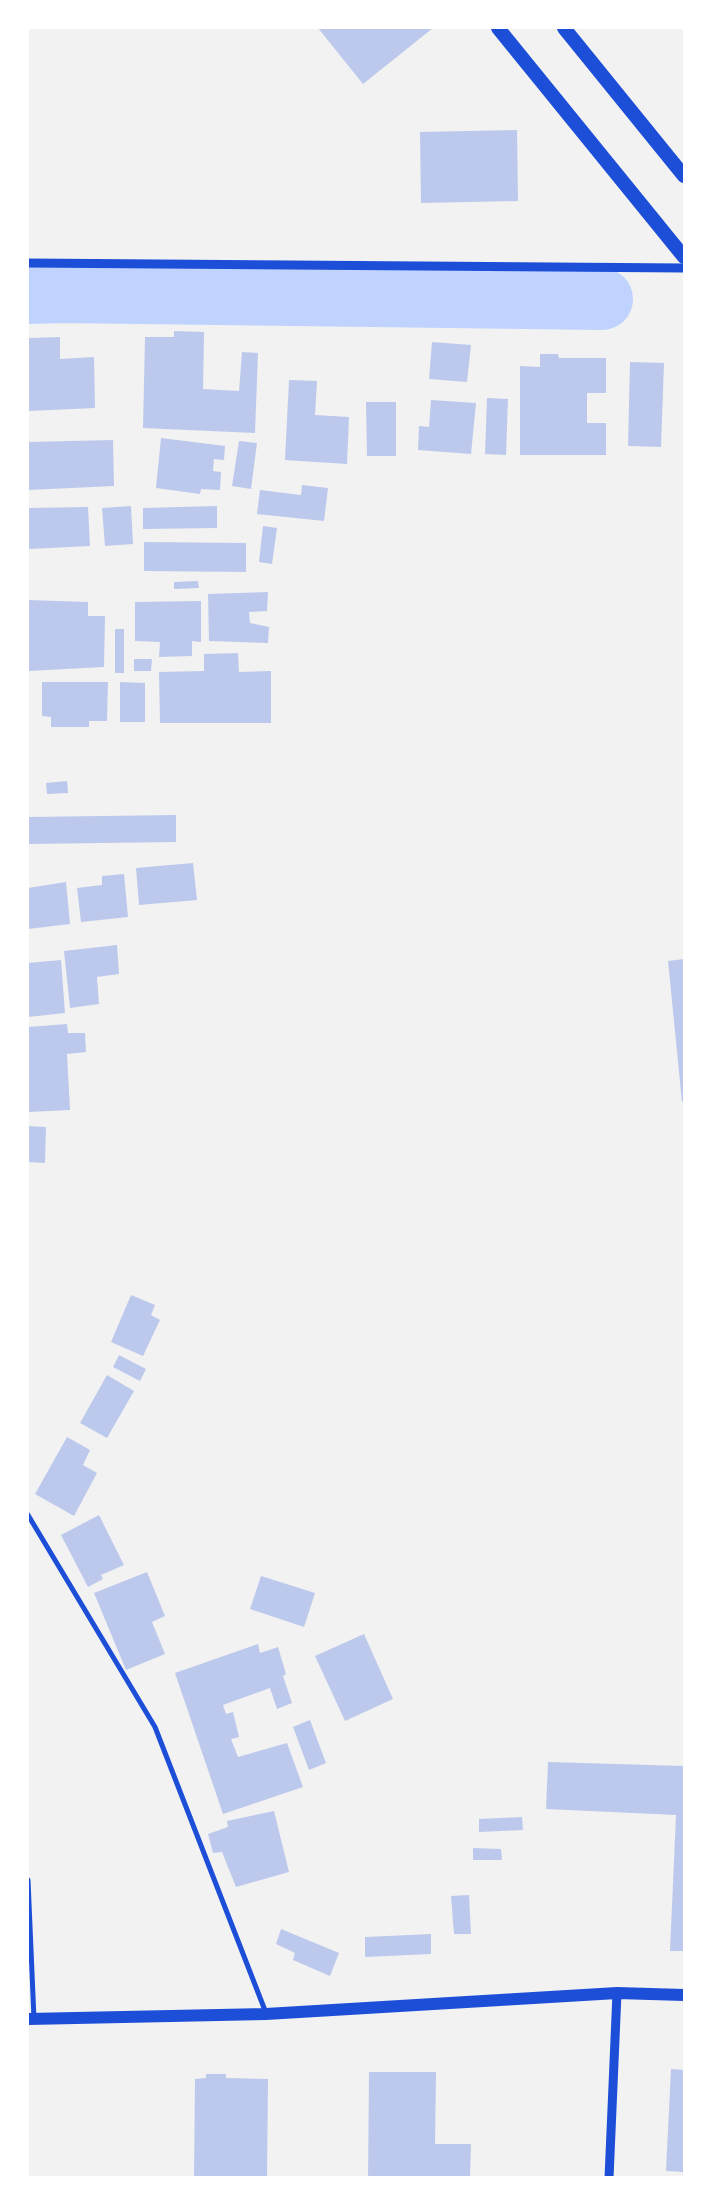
<!DOCTYPE html>
<html>
<head>
<meta charset="utf-8">
<style>
  body { margin:0 }
  #map { position:relative; width:712px; height:2205px; overflow:hidden; background:#f2f2f2; font-family:"PT Sans Narrow",sans-serif }
  canvas { display:block }
  .frame { position:absolute; inset:0; border:29px solid #fff; pointer-events:none }
</style>
</head>
<body>
<div id="map">
<canvas width="712" height="2205"></canvas>
<div class="frame"></div>
</div>
<script>
const ctx = document.querySelector('canvas').getContext('2d');
ctx.lineJoin = 'round';
function stroke(path, color, width, dash) {
  ctx.strokeStyle = color;
  ctx.lineWidth = width;
  ctx.lineCap = dash ? 'butt' : 'round';
  ctx.setLineDash(dash || []);
  ctx.stroke(path);
}
function fill(path, color) {
  ctx.fillStyle = color;
  ctx.fill(path, 'evenodd');
}
stroke(new Path2D(`
  M 28,293 L 63,292 L 602,299`), '#bfd3fe', 62);
fill(new Path2D(`
  M 318,28 L 433,28 L 363,84 Z
  M 517,130 L 518,201 L 421,203 L 420,132 Z
  M 174,331 L 204,332 L 203,389 L 239,391 L 242,352 L 258,353 L 255,433 L 143,428 L 145,337 L 174,337 Z
  M 60,337 L 60,359 L 94,357 L 95,408 L 29,411 L 29,338 Z
  M 432,342 L 471,345 L 467,382 L 429,379 Z
  M 540,354 L 558,354 L 559,358 L 606,358 L 606,393 L 587,393 L 587,423 L 606,423 L 606,455 L 520,455 L 520,366 L 540,367 Z
  M 630,362 L 664,363 L 661,447 L 628,446 Z
  M 289,380 L 317,381 L 315,415 L 349,417 L 347,464 L 285,460 Z
  M 487,398 L 508,399 L 506,455 L 485,454 Z
  M 431,400 L 476,403 L 471,454 L 418,450 L 419,426 L 429,427 Z
  M 366,402 L 396,402 L 396,456 L 367,456 Z
  M 161,438 L 225,446 L 224,460 L 214,459 L 213,471 L 221,472 L 220,490 L 201,489 L 200,494 L 156,488 Z
  M 113,440 L 114,486 L 28,490 L 28,442 Z
  M 239,441 L 257,443 L 251,489 L 232,486 Z
  M 302,485 L 328,488 L 324,521 L 257,514 L 260,490 L 301,495 Z
  M 131,506 L 133,544 L 105,546 L 102,508 Z
  M 217,506 L 217,528 L 143,529 L 143,508 Z
  M 88,507 L 90,546 L 29,549 L 28,508 Z
  M 263,526 L 277,528 L 272,564 L 259,562 Z
  M 144,542 L 246,543 L 246,572 L 144,571 Z
  M 198,581 L 199,588 L 174,589 L 174,582 Z
  M 268,592 L 267,611 L 249,612 L 250,623 L 269,627 L 268,643 L 209,641 L 208,594 Z
  M 28,600 L 88,602 L 88,616 L 105,616 L 104,667 L 28,671 Z
  M 201,601 L 201,642 L 192,641 L 192,656 L 159,657 L 160,642 L 135,641 L 135,602 Z
  M 115,629 L 124,629 L 124,673 L 115,673 Z
  M 238,653 L 239,672 L 271,671 L 271,723 L 160,723 L 159,672 L 204,671 L 204,654 Z
  M 134,659 L 152,659 L 151,671 L 134,671 Z
  M 42,682 L 108,682 L 107,721 L 89,721 L 89,727 L 51,727 L 51,717 L 42,716 Z
  M 120,682 L 145,683 L 145,722 L 120,722 Z
  M 67,781 L 68,793 L 47,794 L 46,783 Z
  M 176,815 L 176,842 L 28,844 L 28,817 Z
  M 193,863 L 197,900 L 139,905 L 136,868 Z
  M 124,874 L 128,917 L 81,922 L 77,888 L 102,885 L 102,876 Z
  M 66,882 L 70,924 L 28,929 L 28,888 Z
  M 117,945 L 119,974 L 97,977 L 99,1004 L 70,1008 L 64,951 Z
  M 684,959 L 684,1101 L 682,1102 L 668,961 Z
  M 61,960 L 65,1013 L 28,1017 L 28,963 Z
  M 67,1024 L 68,1033 L 85,1033 L 86,1052 L 67,1054 L 70,1110 L 28,1112 L 28,1027 Z
  M 28,1126 L 46,1127 L 45,1163 L 28,1162 Z
  M 131,1295 L 155,1305 L 151,1315 L 160,1320 L 143,1356 L 111,1342 Z
  M 119,1355 L 146,1369 L 140,1381 L 113,1367 Z
  M 107,1375 L 134,1391 L 107,1438 L 80,1423 Z
  M 67,1437 L 90,1450 L 83,1465 L 97,1473 L 74,1516 L 35,1494 Z
  M 99,1515 L 124,1565 L 101,1575 L 103,1579 L 88,1587 L 61,1535 Z
  M 147,1572 L 165,1616 L 152,1622 L 165,1654 L 126,1670 L 94,1593 Z
  M 261,1576 L 315,1593 L 304,1627 L 250,1609 Z
  M 364,1634 L 393,1699 L 345,1721 L 315,1656 Z
  M 258,1644 L 260,1653 L 278,1647 L 286,1674 L 283,1676 L 292,1703 L 277,1709 L 270,1688 L 223,1705 L 226,1714 L 233,1712 L 239,1737 L 231,1739 L 238,1757 L 287,1743 L 303,1787 L 223,1814 L 175,1673 Z
  M 310,1720 L 326,1763 L 309,1770 L 293,1727 Z
  M 548,1762 L 684,1766 L 684,1951 L 670,1951 L 676,1815 L 546,1809 Z
  M 274,1811 L 289,1872 L 236,1887 L 222,1852 L 213,1853 L 208,1834 L 228,1827 L 227,1821 Z
  M 522,1817 L 523,1830 L 479,1832 L 479,1819 Z
  M 473,1848 L 501,1849 L 502,1860 L 473,1860 Z
  M 469,1895 L 471,1934 L 454,1934 L 451,1896 Z
  M 281,1929 L 339,1953 L 330,1976 L 293,1960 L 295,1953 L 276,1944 Z
  M 431,1934 L 431,1954 L 365,1957 L 365,1937 Z
  M 671,2069 L 684,2070 L 684,2172 L 666,2171 Z
  M 369,2072 L 436,2072 L 435,2144 L 471,2144 L 470,2178 L 368,2178 Z
  M 206,2074 L 226,2074 L 226,2078 L 268,2079 L 267,2178 L 194,2178 L 195,2079 L 206,2078 Z`), '#bdc9ec');
stroke(new Path2D(`
  M 28,1515 L 155,1727 L 266,2013
  M 28,1880 L 34,2019`), '#1d4ed8', 5);
stroke(new Path2D(`
  M 28,263 L 684,268
  M 609,2178 L 617,1993`), '#1d4ed8', 9);
stroke(new Path2D(`
  M 28,2019 L 266,2014 L 617,1993 L 684,1995`), '#1d4ed8', 12);
stroke(new Path2D(`
  M 498,28 L 684,257
  M 564,28 L 684,176`), '#1d4ed8', 14);
</script>
</body>
</html>
